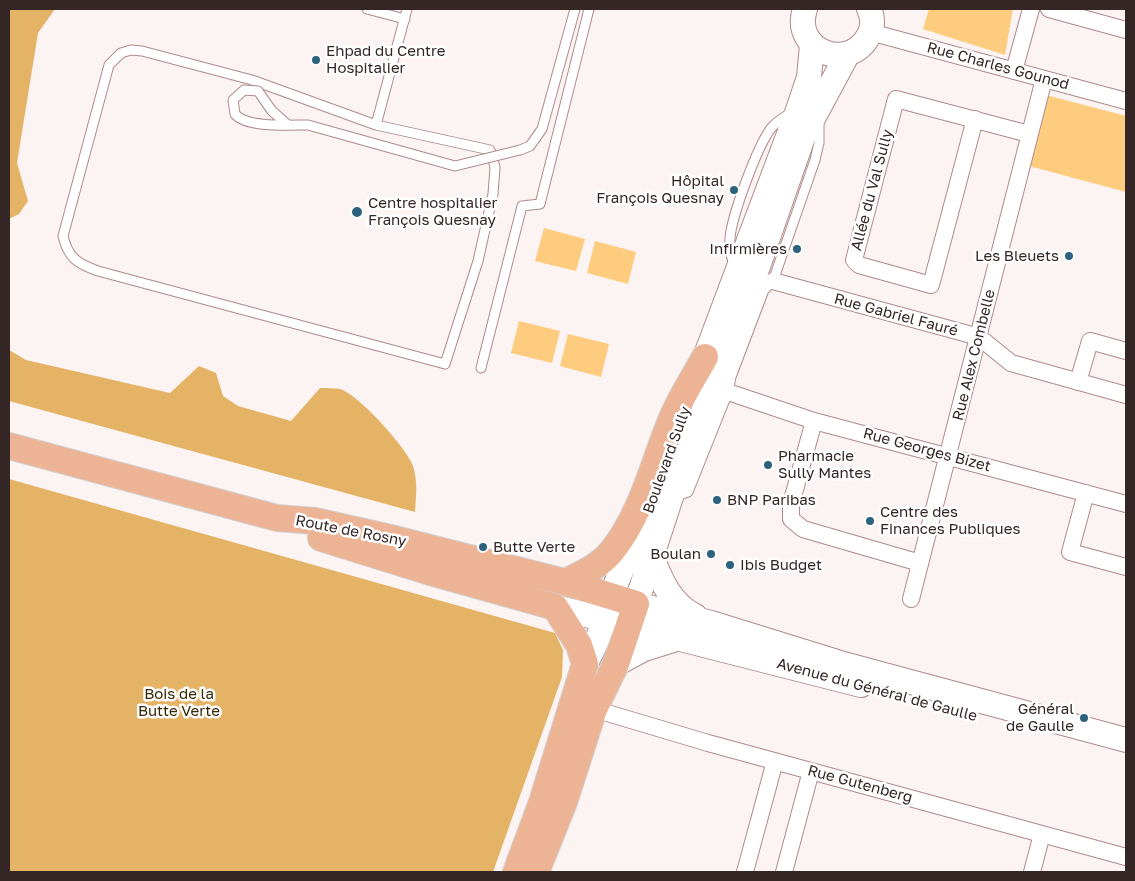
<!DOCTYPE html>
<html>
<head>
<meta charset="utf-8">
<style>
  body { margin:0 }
  #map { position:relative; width:1135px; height:881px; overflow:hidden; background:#fcf3f3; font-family:"Golos Text",sans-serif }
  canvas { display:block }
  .frame { position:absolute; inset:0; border:10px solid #342625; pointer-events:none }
</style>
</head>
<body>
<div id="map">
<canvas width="1135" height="881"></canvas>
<div class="frame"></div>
</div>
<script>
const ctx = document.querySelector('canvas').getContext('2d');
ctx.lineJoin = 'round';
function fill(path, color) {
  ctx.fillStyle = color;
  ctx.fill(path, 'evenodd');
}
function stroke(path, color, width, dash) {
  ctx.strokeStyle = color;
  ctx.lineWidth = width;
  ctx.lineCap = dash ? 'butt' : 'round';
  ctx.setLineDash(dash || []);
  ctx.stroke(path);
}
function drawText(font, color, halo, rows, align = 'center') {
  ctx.font = font + ' "Golos Text",sans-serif';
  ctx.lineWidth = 5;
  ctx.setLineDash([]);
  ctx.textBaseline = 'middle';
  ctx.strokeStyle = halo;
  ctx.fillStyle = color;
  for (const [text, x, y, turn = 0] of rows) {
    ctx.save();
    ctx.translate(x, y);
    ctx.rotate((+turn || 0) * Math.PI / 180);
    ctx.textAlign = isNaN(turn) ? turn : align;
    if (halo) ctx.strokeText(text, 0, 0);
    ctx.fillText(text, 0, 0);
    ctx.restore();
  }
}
fill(new Path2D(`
  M 929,9 L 1013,9 L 1005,55 L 923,29 Z
  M 1046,95 L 1126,116 L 1126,192 L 1029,166 Z
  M 544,228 L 585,239 L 576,271 L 535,261 Z
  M 595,241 L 636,252 L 628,284 L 587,273 Z
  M 519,321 L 560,331 L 552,363 L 511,353 Z
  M 568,334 L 609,344 L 601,377 L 560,366 Z`), '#fecc7e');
fill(new Path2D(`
  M 9,9 L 55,9 L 38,33 L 17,163 L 28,201 L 19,214 L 9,219 Z
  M 9,350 L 26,360 L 170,393 L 199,366 L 216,373 L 223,396 L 238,406 L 291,421 L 320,388 C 326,388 334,388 340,389 C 358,394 407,448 413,466 C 418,482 416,496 415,512 L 9,401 Z
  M 9,479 L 555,633 L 563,650 L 562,677 L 493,872 L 9,872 Z`), '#e5b366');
const lane = new Path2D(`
  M 367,9 L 405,19
  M 131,50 L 142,51 L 252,80 L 376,125 L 490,150 L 495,167 L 493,194 L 478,261 L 445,364 L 98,271 C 78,264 68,258 63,236 L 109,65 L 121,53 Z
  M 376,125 L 407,9
  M 520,150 L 530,146 L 542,129 L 575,9
  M 734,265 C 731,256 729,247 730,238 C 732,215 758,144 772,127 C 778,121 784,117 791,113
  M 481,368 L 522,206 L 540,204 L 589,9
  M 676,496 L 688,492 L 728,392 L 731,377 L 764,290 L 773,281 L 815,160 L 819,143 L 819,121`);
const street = new Path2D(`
  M 1049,9 L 1126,30
  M 870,32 L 1126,101
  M 1014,71 L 1031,9
  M 975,119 L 931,285 L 859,265 L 854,260 L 896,99 L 1029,134
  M 773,281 L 979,337 L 1011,363 L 1126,395
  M 1078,382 L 1090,341 L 1126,351
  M 728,392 L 814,421 L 1126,504
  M 814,421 L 791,504 L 791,519 L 803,529 L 920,563
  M 1086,493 L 1070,552 L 1126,567
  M 911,599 L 1044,79
  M 594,709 L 708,743 L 1126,857
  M 745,872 L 775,761
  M 784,872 L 811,771
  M 1032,872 L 1042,834`);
const secondary = new Path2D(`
  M 805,9 C 791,50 849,74 869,35 C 873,27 873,17 869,9
  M 847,55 L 803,137 L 755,275 L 671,497 L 636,604 L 711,623 L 840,663 L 1126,740
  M 698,376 L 798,110 L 809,77 L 812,45
  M 652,557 C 661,581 671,604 695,616
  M 555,607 L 861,685
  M 585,664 C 601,639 606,608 617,581 C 627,555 641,532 650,506
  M 616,664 L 644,649 L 676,639`);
const primary = new Path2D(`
  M 9,446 L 277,518 L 315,521 L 395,539 L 565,582 L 636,604 L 616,664 L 594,709 L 564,802 L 536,872
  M 321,538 L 430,572 L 555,607 L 579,645 L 585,664 L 542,802 L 516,872
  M 565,582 C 582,574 600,566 612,551 C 642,514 654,461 672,418 C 681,397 694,377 705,357`);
stroke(lane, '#b08b8a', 11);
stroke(street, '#b08b8a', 18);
stroke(secondary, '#b08b8a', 26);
stroke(primary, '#d2cfcf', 28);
stroke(lane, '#fff', 9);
stroke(street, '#fff', 16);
stroke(secondary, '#fff', 24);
stroke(primary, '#ecb394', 26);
const laneBridge = new Path2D(`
  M 288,125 L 272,111 L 258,91 L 244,90 L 233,100 L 235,114 C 246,128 290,125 308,125 L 455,166 L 520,150`);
stroke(laneBridge, '#b08b8a', 11, []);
stroke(laneBridge, '#fff', 9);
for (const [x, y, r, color] of [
  [316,60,5,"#2c627d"],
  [734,190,5,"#2c627d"],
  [357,212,6,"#2c627d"],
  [797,249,5,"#2c627d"],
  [1069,256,5,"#2c627d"],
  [768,465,5,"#2c627d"],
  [717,500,5,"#2c627d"],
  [870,521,5,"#2c627d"],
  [483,547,5,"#2c627d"],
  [711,554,5,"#2c627d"],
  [730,565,5,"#2c627d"],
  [1084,718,5,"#2c627d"]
]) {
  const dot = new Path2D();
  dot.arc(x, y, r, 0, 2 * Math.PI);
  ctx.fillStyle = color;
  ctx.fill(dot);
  stroke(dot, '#fff', 2);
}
drawText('15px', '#342625', '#fff', [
  ["Ehpad du Centre",326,51],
  ["Hospitalier",326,68],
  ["Hôpital",724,181,"right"],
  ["François Quesnay",724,198,"right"],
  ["Centre hospitalier",368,203],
  ["François Quesnay",368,220],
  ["Infirmières",787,249,"right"],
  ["Les Bleuets",1059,256,"right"],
  ["Pharmacie",778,456],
  ["Sully Mantes",778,473],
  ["BNP Paribas",727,500],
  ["Centre des",880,512],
  ["Finances Publiques",880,529],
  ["Butte Verte",493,547],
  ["Boulan",701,554,"right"],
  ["Ibis Budget",740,565],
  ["Général",1074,709,"right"],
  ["de Gaulle",1074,726,"right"]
], 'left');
drawText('15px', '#342625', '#fff', [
  ["Rue Charles Gounod",998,66,15],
  ["Allée du Val Sully",872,190,-75],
  ["Rue Gabriel Fauré",896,315,15],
  ["Rue Alex Combelle",974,355,-76],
  ["Rue Georges Bizet",927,450,15],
  ["Boulevard Sully",667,460,-70],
  ["Route de Rosny",351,531,11],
  ["Avenue du Général de Gaulle",877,690,15],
  ["Rue Gutenberg",860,784,15]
]);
drawText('15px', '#3a2603', '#fff', [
  ["Bois de la",179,694],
  ["Butte Verte",179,711]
]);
</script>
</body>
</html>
